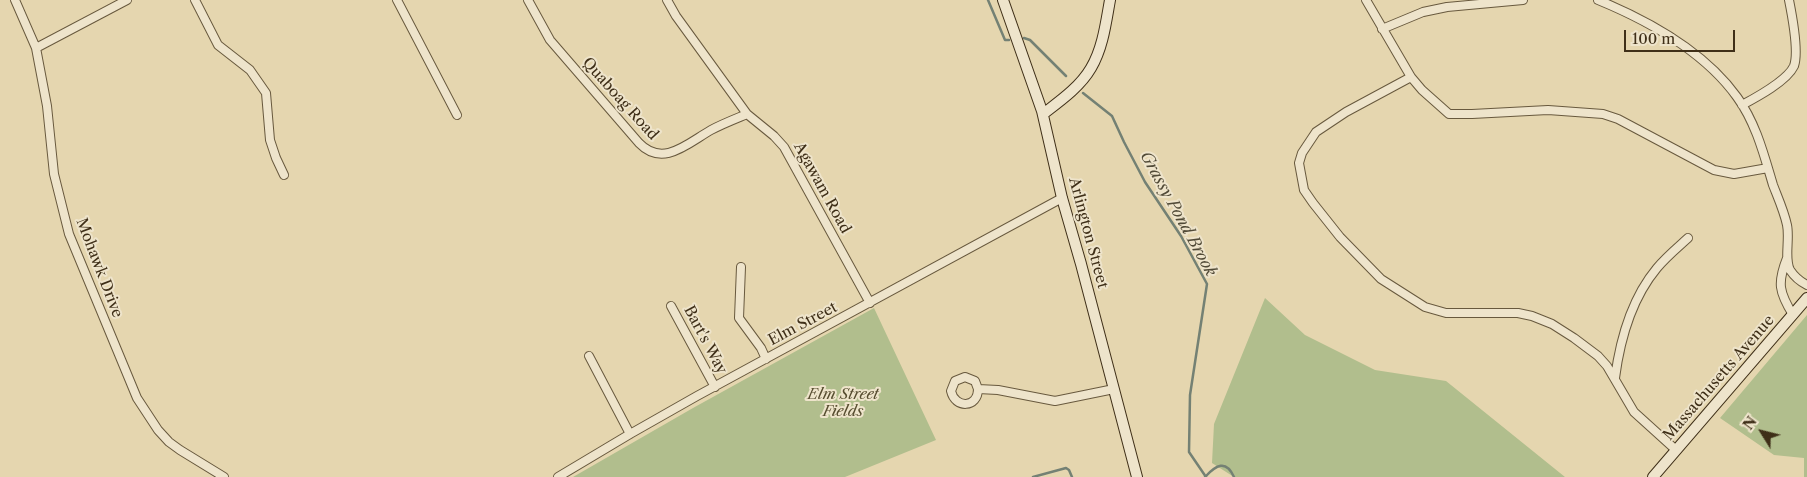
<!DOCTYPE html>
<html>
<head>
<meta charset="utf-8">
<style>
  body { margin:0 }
  #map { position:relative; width:1807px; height:477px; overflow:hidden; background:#e5d6af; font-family:"Libre Caslon Text",serif }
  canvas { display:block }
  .north { position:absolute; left:1737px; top:407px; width:50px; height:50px; -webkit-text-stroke:4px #eee4cb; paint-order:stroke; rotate:306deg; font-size:14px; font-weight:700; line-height:20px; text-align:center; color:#3f2f18 }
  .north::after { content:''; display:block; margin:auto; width:18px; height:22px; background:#3f2f18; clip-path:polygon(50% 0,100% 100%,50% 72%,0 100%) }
  .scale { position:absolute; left:1624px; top:30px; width:111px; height:22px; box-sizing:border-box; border:2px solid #3f2f18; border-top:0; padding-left:6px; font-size:15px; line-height:18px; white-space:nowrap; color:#3f2f18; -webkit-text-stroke:4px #eee4cb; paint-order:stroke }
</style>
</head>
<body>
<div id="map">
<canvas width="1807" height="477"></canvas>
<div class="north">N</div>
<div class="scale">100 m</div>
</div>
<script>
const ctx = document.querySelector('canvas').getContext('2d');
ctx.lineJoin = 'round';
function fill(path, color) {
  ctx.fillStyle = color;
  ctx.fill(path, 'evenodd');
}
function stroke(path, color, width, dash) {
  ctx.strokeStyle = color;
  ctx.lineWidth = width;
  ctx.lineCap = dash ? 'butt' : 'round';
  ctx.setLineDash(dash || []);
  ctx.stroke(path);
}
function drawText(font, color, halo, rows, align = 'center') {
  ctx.font = font + ' "Libre Caslon Text",serif';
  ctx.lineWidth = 4;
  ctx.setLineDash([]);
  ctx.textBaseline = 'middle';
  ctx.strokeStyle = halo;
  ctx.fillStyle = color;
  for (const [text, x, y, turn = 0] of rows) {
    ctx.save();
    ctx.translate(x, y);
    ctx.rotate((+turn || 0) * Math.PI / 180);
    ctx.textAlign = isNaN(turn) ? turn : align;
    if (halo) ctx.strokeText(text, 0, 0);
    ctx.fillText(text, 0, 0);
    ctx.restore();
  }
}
fill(new Path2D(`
  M 1265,298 L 1305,335 L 1375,370 L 1446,381 L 1565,477 L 1234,477 L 1212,463 L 1214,424 Z
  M 874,308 L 936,440 L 845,477 L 573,477 L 693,408 Z
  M 1807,315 L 1807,477 L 1804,477 L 1804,458 L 1774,455 L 1720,418 Z`), '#b1be8d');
stroke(new Path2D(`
  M 988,0 L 1005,40 L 1009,40
  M 1024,38 L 1030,40 L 1066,76
  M 1083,93 L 1112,116 L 1124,142 L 1145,182 L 1181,236 L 1207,284 L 1190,395 L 1189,452 L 1206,477
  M 1033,477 L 1066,468 L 1069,470 L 1072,477
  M 1205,477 C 1216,465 1226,459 1234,477`), '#748174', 2.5);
const street = new Path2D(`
  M 15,0 L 36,48 L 47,106 L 54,174 L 69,234 L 137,398 L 158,430 L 169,442 L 180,450 L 224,477
  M 195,0 L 218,45 L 250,70 L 266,93 L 270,140 L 276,158 L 284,175
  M 397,0 L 457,115
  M 528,0 L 550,40 L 639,143 C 663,168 688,143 711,130 C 722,124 735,119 747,114
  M 667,0 L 676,16 L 747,114 L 774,136 L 784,147 L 870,303
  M 1366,0 L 1411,77 L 1422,90 L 1449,114 L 1472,114 L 1548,110 L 1603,114 L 1618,119 L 1714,170 L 1734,174 L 1768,168
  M 1598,0 C 1649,21 1704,51 1737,97 C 1756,123 1764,155 1773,185 C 1778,198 1784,211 1787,225 C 1790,239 1784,259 1790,270 C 1794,276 1801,282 1807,285
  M 1382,29 L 1423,12 L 1447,7 L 1523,0
  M 36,48 L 127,0
  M 1411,77 L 1346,112 L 1316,132 L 1302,153 L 1299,163 L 1304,190 L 1313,203 L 1340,237 L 1381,279 L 1425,307 L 1446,313 L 1518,313 L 1532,316 L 1552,324 L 1574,338 L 1598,356 L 1607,366 L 1634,412 L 1676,450
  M 1742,105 C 1757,97 1787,81 1794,66 C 1799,52 1792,15 1789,0
  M 1787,258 C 1777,283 1779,292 1793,315
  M 741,267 L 739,318 L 761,348 L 766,359
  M 671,306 L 715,387
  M 589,356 L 630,434
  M 1615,378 C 1620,340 1632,298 1657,268 C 1666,257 1677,248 1688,238
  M 978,389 C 978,408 955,409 951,391 L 955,381 L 965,377 L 975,381 L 978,389 L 998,390 L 1055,401 L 1114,389
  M 558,477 L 630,434 L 697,396 L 1062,198`);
const secondary = new Path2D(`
  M 1003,0 L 1042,111 L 1062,198 L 1081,264 L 1137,477
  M 1043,114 C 1060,101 1080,87 1091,68 C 1103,48 1106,22 1110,0
  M 1653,477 L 1807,298`);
stroke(street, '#68593e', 10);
stroke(secondary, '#3f2f18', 12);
stroke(street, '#eee4cb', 8);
stroke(secondary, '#eee4cb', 10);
drawText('15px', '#3f2f18', '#eee4cb', [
  ["Quaboag Road",620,99,48],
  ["Agawam Road",822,188,61],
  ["Arlington Street",1088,233,75],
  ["Mohawk Drive",99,268,69],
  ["Elm Street",803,324,-28],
  ["Bart's Way",705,340,62],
  ["Massachusetts Avenue",1719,378,-49]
]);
drawText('italic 15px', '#564c2f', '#eee4cb', [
  ["Elm Street",843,395],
  ["Fields",843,412]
]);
drawText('italic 16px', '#514a37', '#eee4cb', [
  ["Grassy Pond Brook",1178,214,61]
]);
</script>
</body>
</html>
